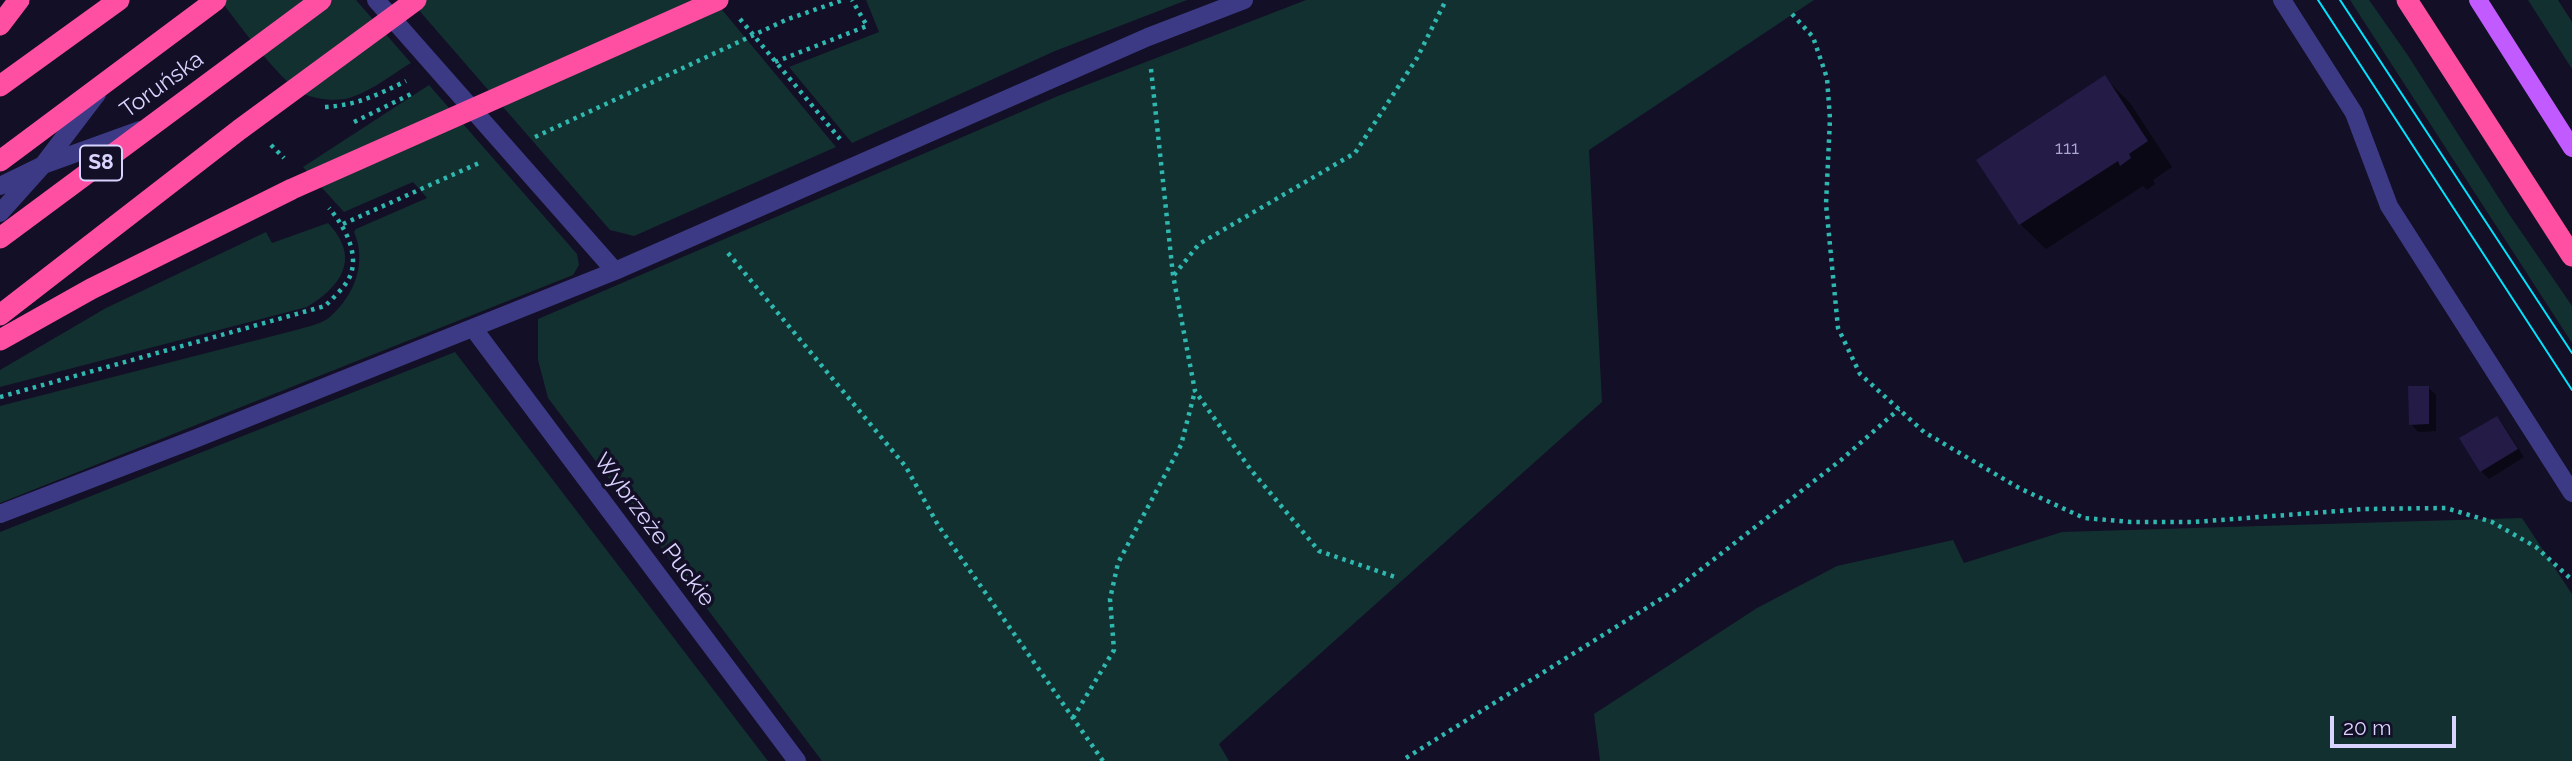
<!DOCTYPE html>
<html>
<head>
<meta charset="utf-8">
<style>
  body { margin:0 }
  #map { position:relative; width:2572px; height:761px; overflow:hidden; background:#130f26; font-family:Raleway,sans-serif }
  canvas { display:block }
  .scale { position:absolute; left:2330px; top:716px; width:126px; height:32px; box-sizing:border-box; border:4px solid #d9d4ff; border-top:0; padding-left:9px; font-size:21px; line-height:24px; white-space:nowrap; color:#d9d4ff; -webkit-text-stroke:5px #130f26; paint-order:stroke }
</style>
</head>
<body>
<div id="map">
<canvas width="2572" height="761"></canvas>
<div class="scale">20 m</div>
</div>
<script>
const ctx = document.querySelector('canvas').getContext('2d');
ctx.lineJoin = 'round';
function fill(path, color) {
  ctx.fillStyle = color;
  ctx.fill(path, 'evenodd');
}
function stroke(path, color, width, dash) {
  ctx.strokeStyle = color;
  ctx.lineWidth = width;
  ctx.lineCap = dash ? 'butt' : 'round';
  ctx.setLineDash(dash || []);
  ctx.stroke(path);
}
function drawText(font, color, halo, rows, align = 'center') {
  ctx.font = font + ' Raleway,sans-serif';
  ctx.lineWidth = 7;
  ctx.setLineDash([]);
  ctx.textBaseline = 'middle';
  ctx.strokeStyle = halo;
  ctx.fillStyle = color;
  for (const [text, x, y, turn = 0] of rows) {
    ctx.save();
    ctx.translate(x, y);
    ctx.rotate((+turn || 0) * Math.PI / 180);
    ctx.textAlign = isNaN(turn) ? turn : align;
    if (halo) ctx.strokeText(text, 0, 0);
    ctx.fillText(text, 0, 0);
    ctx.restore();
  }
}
fill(new Path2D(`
  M 220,0 L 356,0 L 411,63 C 391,75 368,94 345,99 C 332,101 313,99 302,93 C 277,78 240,25 220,0 Z
  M 410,0 L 714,0 L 836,147 L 634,236 L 610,230 Z
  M 866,0 L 1187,0 L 1055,51 L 852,143 L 789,67 L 879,32 Z
  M 1306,0 L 1814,0 L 1589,150 L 1602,402 L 1219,744 L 1229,761 L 822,761 L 548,398 L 538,360 L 538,319 L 1058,96 Z
  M 2350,0 L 2369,0 L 2407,54 L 2509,214 L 2572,306 L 2572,343 Z
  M 2528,0 L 2558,0 L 2572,22 L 2572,69 Z
  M 429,85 L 577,254 L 579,265 L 573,275 L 0,503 L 0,406 L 300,329 C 310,326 324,323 331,316 C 355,294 367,262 354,232 L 356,229 L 427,198 L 413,182 L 344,212 L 303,167 Z
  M 328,223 C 361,258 342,286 307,307 L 0,387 L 0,370 L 106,308 L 266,232 L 272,243 Z
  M 455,352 L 768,761 L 0,761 L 0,532 Z
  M 2522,518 L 2572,594 L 2572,761 L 1600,761 L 1594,714 L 1757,608 L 1837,566 L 1953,540 L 1964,563 L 2062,532 Z`), '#12302f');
fill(new Path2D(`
  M 2105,78 L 2130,103 L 2172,167 L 2153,180 L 2155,184 L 2147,190 L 2143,186 L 2046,249 L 2020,224 L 1978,160 Z
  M 2428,387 L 2436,395 L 2436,431 L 2418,432 L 2411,424 Z
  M 2497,418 L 2504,426 L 2524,457 L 2489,479 L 2481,471 Z`), '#0007');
fill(new Path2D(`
  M 2105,75 L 2148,141 L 2129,154 L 2131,158 L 2120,166 L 2118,161 L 2019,225 L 1976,160 Z
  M 2408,386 L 2429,386 L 2429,424 L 2409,425 Z
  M 2497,416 L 2518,449 L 2480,472 L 2459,438 Z`), '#241b47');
stroke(new Path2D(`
  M 1792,14 L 1813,37 L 1827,78 L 1830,119 L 1826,204 L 1838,328 L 1860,374 L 1924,432 L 2019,488 L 2084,518 L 2131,522 L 2194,522 L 2365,509 L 2446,508 L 2492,522 L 2536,547 L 2572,580
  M 740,19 L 840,139
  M 775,62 L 867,26 L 852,0
  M 1151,69 L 1173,275 L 1195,391 L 1251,470 L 1319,551 L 1398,578
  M 325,107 C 358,105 377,95 406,81
  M 354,122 L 415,92
  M 535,137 L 788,19 L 843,0
  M 271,145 L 284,158
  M 343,224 L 479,163
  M 728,253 L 906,467 L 938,525 L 1103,761
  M 1174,275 L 1199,244 L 1355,153 L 1417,58 L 1446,0
  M 0,397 L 325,306 C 335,296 349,284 352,270 C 357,248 342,223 329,208
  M 1073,718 L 1114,650 L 1110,599 L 1118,563 L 1181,445 L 1195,391
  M 1406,758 L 1672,592 L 1841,460 L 1899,409`), '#2fb8b0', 4.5, [3.5, 5]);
stroke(new Path2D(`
  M 376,0 L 615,271
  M 2282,0 L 2354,113 L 2389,206 L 2572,493
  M 0,186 L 43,165 L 140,130
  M 0,213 L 43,165 L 97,94
  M 473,328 L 797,761
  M 0,514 L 197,438 L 615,271 L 1148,37 L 1244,0`), '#3d3a85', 18);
stroke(new Path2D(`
  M 2478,0 L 2572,148`), '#c25bff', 18);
stroke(new Path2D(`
  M 2407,0 L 2572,256
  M 0,25 L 19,0
  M 0,86 L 119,0
  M 0,161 L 216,0
  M 0,238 L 321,0
  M 0,315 L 239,130 L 416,0
  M 0,340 L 91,289 L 292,189 L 718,0`), '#ff4fa3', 21);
stroke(new Path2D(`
  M 2318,0 L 2572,390
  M 2340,0 L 2572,353`), '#00e5ff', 2);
drawText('19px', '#aca6d1', null, [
  ["111",2067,148]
]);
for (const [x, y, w] of [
  [101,163,42]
]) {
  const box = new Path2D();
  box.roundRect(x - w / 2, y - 17.5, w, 35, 5);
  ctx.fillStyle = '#130f26';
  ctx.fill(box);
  stroke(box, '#d9d4ff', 2);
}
drawText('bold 21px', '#d9d4ff', null, [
  ["S8",101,163]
]);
drawText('23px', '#d9d4ff', '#130f26', [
  ["Toruńska",162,85,-36],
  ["Wybrzeże Puckie",654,530,53]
]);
</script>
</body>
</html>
